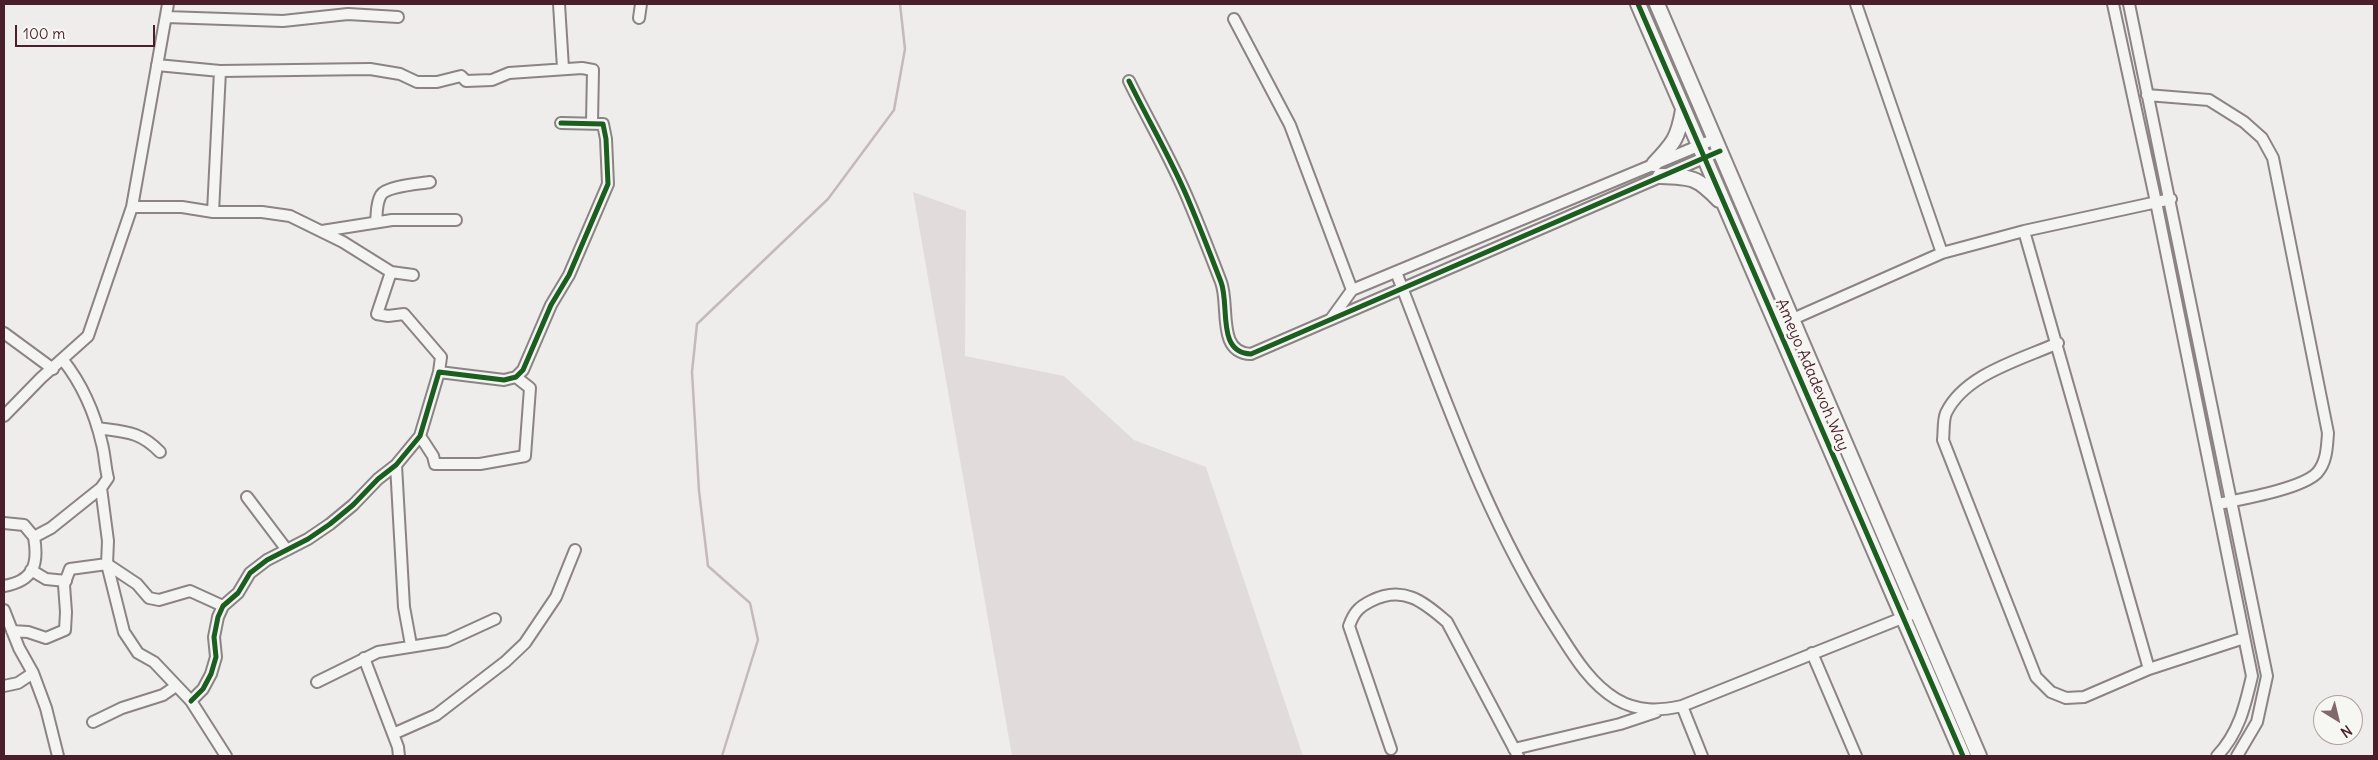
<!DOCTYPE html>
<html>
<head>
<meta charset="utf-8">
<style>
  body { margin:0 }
  #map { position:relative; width:2378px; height:760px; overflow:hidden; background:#eeedeb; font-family:Delius,sans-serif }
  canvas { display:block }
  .frame { position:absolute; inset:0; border:5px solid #4a1f2b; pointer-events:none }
  .north { position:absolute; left:2313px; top:695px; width:50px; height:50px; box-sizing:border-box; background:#f6f6f2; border:1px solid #b1a0a2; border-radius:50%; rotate:144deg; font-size:14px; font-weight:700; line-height:20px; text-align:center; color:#4a1f2b }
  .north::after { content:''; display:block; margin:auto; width:18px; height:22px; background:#83676e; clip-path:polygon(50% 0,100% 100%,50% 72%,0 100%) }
  .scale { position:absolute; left:15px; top:25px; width:140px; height:22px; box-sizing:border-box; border:2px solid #4a1f2b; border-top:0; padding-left:6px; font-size:15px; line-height:18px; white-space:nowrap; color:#4a1f2b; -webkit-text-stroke:4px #f6f6f2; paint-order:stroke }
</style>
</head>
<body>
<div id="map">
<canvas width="2378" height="760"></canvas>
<div class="frame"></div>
<div class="north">N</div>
<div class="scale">100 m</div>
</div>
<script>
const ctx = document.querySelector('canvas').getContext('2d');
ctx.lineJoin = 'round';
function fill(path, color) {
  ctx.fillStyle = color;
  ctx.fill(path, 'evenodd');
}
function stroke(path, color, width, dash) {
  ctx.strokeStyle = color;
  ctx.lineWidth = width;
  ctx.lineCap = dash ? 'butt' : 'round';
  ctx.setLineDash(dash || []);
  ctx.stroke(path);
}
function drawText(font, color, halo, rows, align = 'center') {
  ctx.font = font + ' Delius,sans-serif';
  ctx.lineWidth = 5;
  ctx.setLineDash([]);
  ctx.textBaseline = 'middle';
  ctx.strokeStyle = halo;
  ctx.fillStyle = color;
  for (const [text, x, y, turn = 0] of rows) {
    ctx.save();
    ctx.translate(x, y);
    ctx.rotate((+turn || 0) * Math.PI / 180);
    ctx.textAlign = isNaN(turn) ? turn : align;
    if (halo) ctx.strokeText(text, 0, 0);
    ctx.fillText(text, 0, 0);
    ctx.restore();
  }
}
fill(new Path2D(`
  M 913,192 L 966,211 L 965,356 L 1064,376 L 1134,440 L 1206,467 L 1303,756 L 1012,756 Z`), '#e1dcdb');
stroke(new Path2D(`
  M 722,756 L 758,640 L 750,603 L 708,566 L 699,491 L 692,372 L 697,324 L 828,199 L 894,110 L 905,49 L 900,4`), '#c5baba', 2.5);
const street = new Path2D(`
  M 559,4 L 563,68
  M 1856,4 L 1942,253
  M 2113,4 L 2156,202 L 2252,676 C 2245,706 2239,733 2217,756
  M 2129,4 L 2267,676 L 2257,722 L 2237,756
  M 166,17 L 283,21 L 348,14 L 398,17
  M 639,18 L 641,4
  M 1234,19 L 1290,125 L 1352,290
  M 157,65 L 220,71 L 370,69 L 400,74 L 417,82 L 437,82 L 461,76 L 466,81 L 492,80 L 509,73 L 582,68 L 593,70 L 592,122
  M 1129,81 C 1149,122 1173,162 1190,204 C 1201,230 1211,256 1221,282 C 1230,305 1216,353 1251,354 L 1720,151
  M 2147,95 L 2209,100 L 2244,122 L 2262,138 L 2273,158 L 2328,433 C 2327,446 2327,462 2317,473 C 2301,489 2242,499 2218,504
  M 132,207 L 182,207 L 213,212 L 262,212 L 290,216 L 343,242 L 391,272 L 377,314 L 388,316 L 404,314 L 441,357 L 439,372
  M 213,212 L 220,71
  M 376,222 C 377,214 376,203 381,195 C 387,186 419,184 430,182
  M 322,231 L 392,220 L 456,220
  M 2024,231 L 2149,669
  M 391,272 L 413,275
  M 1396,272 C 1443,392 1485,518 1556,628 C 1572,653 1589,683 1616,699 C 1638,712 1659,711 1682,706 L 1917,612
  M 1331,319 L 1352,290 L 1715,139
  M 1777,326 L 1942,253 L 2024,231 L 2171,199
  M 4,333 L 53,369
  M 2058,343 C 2020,360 1965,374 1946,413 C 1943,420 1944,431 1943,440 L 2036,677 L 2051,692 L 2066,698 L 2084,697 L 2149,669 L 2244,638
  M 63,360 C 82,384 95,414 102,444 C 105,455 105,467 108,478 L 101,488 L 108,541 L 107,564 L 124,632 L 138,653 L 154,662 L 191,701 L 226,756
  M 4,416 L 41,378 L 88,336 L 132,207 L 168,4
  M 98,428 C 125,432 140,431 160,452
  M 420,436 L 433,456 L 435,464 L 480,464 L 525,456 L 530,388 L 516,377
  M 396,465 L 404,607 L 411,645
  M 247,497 L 287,550
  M 4,523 L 24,525 L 34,537
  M 31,570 L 46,579 L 66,581
  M 4,586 C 33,581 39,565 34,537 L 51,528 L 101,488
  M 4,610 L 19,648 L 33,673 L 46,708 L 58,756
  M 12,631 L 28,632 L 46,638 L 65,630 L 66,612 L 64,585 L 70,569 L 107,564 L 137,584 L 149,598 L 159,600 L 190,591 L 223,606
  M 1812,653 L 1856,756
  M 364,658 L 398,747 L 399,756
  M 317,682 L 378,652 L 447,641 L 495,619
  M 4,686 L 18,683 L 33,673
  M 191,701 L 203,689 L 211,674 L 216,657 L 214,637 L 218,617 L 223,606 L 238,593 L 250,573 L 267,560 L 308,539 L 330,524 L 353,505 L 378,479 L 396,465 L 420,436 L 439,372 L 504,380 L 516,377 L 523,370 L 551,305 L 569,275 L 608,184 L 606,139 L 603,124 L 561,123
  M 1682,706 L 1702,756
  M 93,722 L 122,708 L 163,695 L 176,686
  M 393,734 L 436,715 L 505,662 L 525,643 L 556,597 L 575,550
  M 1391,749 L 1349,626 C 1354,612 1359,607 1371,601 C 1403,585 1423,601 1447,622 L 1518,756
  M 1514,749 L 1620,724 L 1656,712`);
const secondary = new Path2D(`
  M 1638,4 L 1963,756
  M 1657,4 L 1979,756
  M 1654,164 C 1674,143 1678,138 1683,110
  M 1660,176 C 1692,177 1697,177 1719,200`);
stroke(street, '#8c8385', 14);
stroke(secondary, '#8c8385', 18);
stroke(street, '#f4f4f2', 10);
stroke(secondary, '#f4f4f2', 14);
stroke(new Path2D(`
  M 1638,4 L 1963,756
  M 1129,81 C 1149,122 1173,162 1190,204 C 1201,230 1211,256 1221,282 C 1230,305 1216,353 1251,354 L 1720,151
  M 191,701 L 203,689 L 211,674 L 216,657 L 214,637 L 218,617 L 223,606 L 238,593 L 250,573 L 267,560 L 308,539 L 330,524 L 353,505 L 378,479 L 396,465 L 420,436 L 439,372 L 504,380 L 516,377 L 523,370 L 551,305 L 569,275 L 608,184 L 606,139 L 603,124 L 561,123`), '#1b5e20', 5);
drawText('16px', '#4a1f2b', '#f6f6f2', [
  ["Ameyo Adadevoh Way",1812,375,67]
]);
</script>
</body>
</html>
